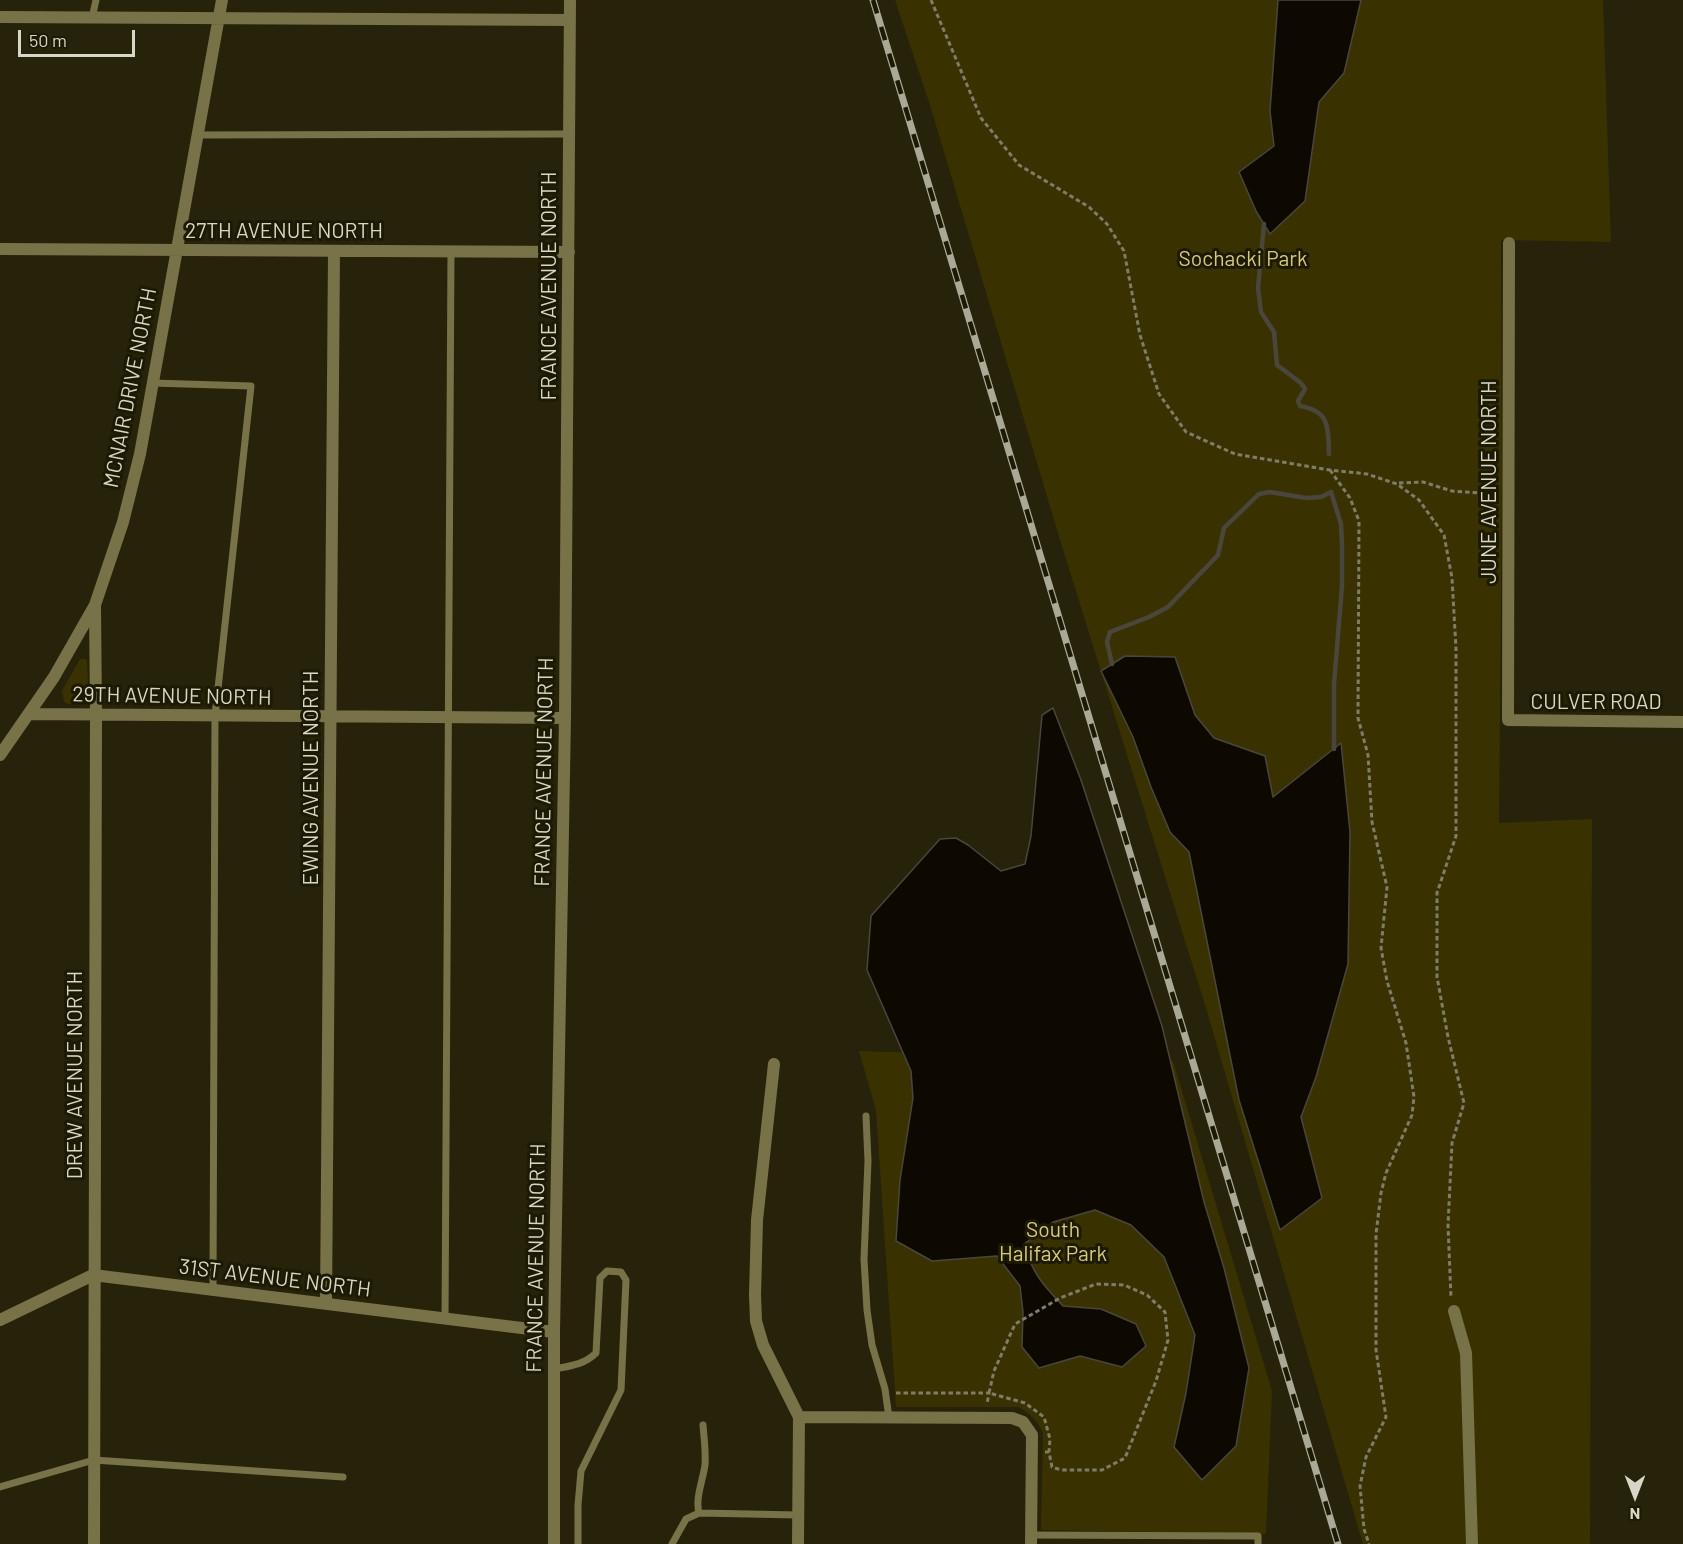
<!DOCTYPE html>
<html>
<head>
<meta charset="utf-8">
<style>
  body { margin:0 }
  #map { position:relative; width:1683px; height:1544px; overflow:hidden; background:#27230a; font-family:Barlow,sans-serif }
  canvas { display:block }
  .north { position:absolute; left:1605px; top:1466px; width:60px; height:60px; -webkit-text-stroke:4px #1d1a02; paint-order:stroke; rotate:180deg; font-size:16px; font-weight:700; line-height:24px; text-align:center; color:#d8d6c7 }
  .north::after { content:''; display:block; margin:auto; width:21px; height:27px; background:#d8d6c7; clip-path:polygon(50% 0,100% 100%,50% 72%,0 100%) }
  .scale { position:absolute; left:18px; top:30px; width:117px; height:27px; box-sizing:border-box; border:3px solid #d8d6c7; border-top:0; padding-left:8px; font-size:18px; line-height:21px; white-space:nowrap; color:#d8d6c7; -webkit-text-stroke:4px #1d1a02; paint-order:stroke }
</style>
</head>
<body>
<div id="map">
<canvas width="1683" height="1544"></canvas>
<div class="north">N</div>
<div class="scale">50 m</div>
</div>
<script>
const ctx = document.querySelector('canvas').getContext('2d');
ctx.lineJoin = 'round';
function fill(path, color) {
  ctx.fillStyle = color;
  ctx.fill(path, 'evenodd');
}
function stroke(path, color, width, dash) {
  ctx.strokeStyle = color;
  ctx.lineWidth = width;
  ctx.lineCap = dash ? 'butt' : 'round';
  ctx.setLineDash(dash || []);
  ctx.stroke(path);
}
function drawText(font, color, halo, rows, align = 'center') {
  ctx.font = font + ' Barlow,sans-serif';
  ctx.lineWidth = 6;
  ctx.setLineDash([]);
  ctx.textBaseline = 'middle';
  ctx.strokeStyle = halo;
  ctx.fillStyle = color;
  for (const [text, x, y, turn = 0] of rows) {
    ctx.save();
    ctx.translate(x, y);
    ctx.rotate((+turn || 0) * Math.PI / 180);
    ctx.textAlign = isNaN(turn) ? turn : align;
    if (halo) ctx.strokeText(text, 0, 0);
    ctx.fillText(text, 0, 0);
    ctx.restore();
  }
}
fill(new Path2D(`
  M 895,0 L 1603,0 L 1611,242 L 1501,240 L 1502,475 L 1499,823 L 1592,819 L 1590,1544 L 1363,1544 L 1206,1008 L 1061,543 L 930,105 Z
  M 80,659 L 86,659 L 87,661 C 87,674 91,694 82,704 L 68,704 L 64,702 L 62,691 Z
  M 859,1051 L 1173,1061 L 1272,1391 L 1266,1534 L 1041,1530 L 1043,1433 C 1037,1420 1031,1414 1018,1407 L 896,1407 L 876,1110 Z`), '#393200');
const water = new Path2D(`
  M 1278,0 L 1361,0 L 1344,73 L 1319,102 L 1305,201 L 1270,234 L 1256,211 L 1239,172 L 1274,146 L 1270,111 Z
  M 1125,656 L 1175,657 L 1195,715 L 1214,738 L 1265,756 L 1273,797 L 1341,743 L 1350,832 L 1348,964 L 1316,1077 L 1301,1117 L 1322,1198 L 1280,1230 L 1239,1100 L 1189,852 L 1170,832 L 1151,787 L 1133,737 L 1101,671 Z
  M 1053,708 L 1081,780 L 1162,1026 L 1204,1202 L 1224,1268 L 1249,1368 L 1236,1446 L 1202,1480 L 1174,1447 L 1186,1393 L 1195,1335 L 1164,1257 L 1131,1225 L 1095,1210 L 1053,1222 L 1024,1244 C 1032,1273 1043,1285 1063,1306 L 1101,1309 L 1136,1324 L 1146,1346 L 1122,1367 L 1080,1356 L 1039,1368 L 1022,1347 L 1023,1312 L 1020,1286 L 997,1256 L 932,1261 L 896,1241 L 900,1180 L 913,1098 L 911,1071 L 867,970 L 871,916 L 940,839 L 956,838 L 968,845 L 1001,871 L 1025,864 L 1031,836 L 1042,715 Z`);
fill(water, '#0d0800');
stroke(water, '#4a463c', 1.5);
stroke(new Path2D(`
  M 1264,224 L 1258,288 L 1261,312 L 1274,332 L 1277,365 L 1301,383 L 1305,389 L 1298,401 L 1300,406 C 1330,411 1328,427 1329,454
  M 1112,664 L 1107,642 L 1110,632 L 1149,617 L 1168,607 L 1218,555 L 1224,528 L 1259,494 L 1270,492 L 1306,498 L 1321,497 L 1331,492 L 1341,524 L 1342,544 L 1342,586 L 1334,684 L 1334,749`), '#4a463c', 4.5);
stroke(new Path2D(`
  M 931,0 L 981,118 L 1019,165 L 1089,207 L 1107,224 L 1124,251 L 1140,335 L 1159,394 L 1186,432 L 1235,454 L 1330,470 L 1367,474 L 1397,484 L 1419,500 L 1444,535 L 1452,578 L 1456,649 L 1456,836 L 1437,893 L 1437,977 L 1448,1037 L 1464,1103 L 1452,1143 L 1448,1225 L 1451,1298
  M 1330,470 L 1350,498 L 1359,521 L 1358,718 L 1368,755 L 1372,822 L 1387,887 L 1381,948 L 1387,981 L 1406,1043 L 1414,1097 L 1412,1115 L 1386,1173 L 1381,1193 L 1376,1234 L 1376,1350 L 1386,1417 L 1366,1457 L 1360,1486 L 1364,1529 L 1369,1544
  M 1399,483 L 1423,482 L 1452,491 L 1496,494
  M 896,1393 L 989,1393 L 987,1404
  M 1045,1452 L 1049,1452 L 1052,1467 L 1061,1470 L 1102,1470 L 1125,1458 L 1156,1381 L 1168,1340 L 1165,1312 L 1147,1295 L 1124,1285 L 1096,1284 L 1060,1298 L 1015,1324 L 994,1371 L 989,1393 L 1025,1403 L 1044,1417 L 1050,1439 L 1049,1452`), '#7f7c68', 3, [4.5, 3]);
stroke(new Path2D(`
  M 92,18 L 96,0
  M 197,135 L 569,134
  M 152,383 L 251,386 L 215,716 L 213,1289
  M 866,1116 L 868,1161 L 864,1259 L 867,1310 L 872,1345 L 885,1389 L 889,1418
  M 445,1319 L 451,252
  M 554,1369 C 569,1366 584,1365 596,1353 L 600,1278 L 607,1271 L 621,1272 L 626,1280 L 621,1390 L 581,1471 L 578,1505 L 578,1544
  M 703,1425 C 704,1438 706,1452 705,1465 C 703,1480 695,1498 699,1513 L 798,1515
  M 0,1487 L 94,1460 L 343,1477
  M 1031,1535 L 1258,1536 L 1258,1544
  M 672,1544 L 686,1519 L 699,1513`), '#787249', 7);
stroke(new Path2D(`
  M 0,17 L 570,20
  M 1509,243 L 1508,720 L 1683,722
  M 0,249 L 569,252
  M 30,714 L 565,718
  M 0,755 L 54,677 L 95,605 L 123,522 L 140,454 L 222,0
  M 774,1064 L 757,1220 L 755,1295 L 756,1321 L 763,1345 L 799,1417 L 798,1544
  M 326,1304 L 334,251
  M 1454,1311 L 1466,1353 L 1472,1544
  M 0,1320 L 93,1275 L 554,1332
  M 799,1417 L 1012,1418 L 1023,1422 L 1032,1435 L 1031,1544
  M 94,1544 L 96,715 L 95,605
  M 554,1544 L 554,1332 L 565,718 L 570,0`), '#787249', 12);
const rail = new Path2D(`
  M 873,0 L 1338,1544`);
stroke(rail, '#aaa896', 7);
stroke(rail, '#1d1a02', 4.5, [14]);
drawText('21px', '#d8d6c7', '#1d1a02', [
  ["27TH AVENUE NORTH",284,231],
  ["FRANCE AVENUE NORTH",549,286,-90],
  ["MCNAIR DRIVE NORTH",130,388,-79],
  ["JUNE AVENUE NORTH",1489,482,-90],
  ["29TH AVENUE NORTH",172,696,1],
  ["CULVER ROAD",1596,702],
  ["FRANCE AVENUE NORTH",544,772,-89],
  ["EWING AVENUE NORTH",311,778,-90],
  ["DREW AVENUE NORTH",75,1075,-90],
  ["FRANCE AVENUE NORTH",536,1258,-89],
  ["31ST AVENUE NORTH",275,1278,7]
]);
drawText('21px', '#d6ca7b', '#1d1a02', [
  ["Sochacki Park",1243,259],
  ["South",1053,1230],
  ["Halifax Park",1053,1254]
]);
</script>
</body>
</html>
